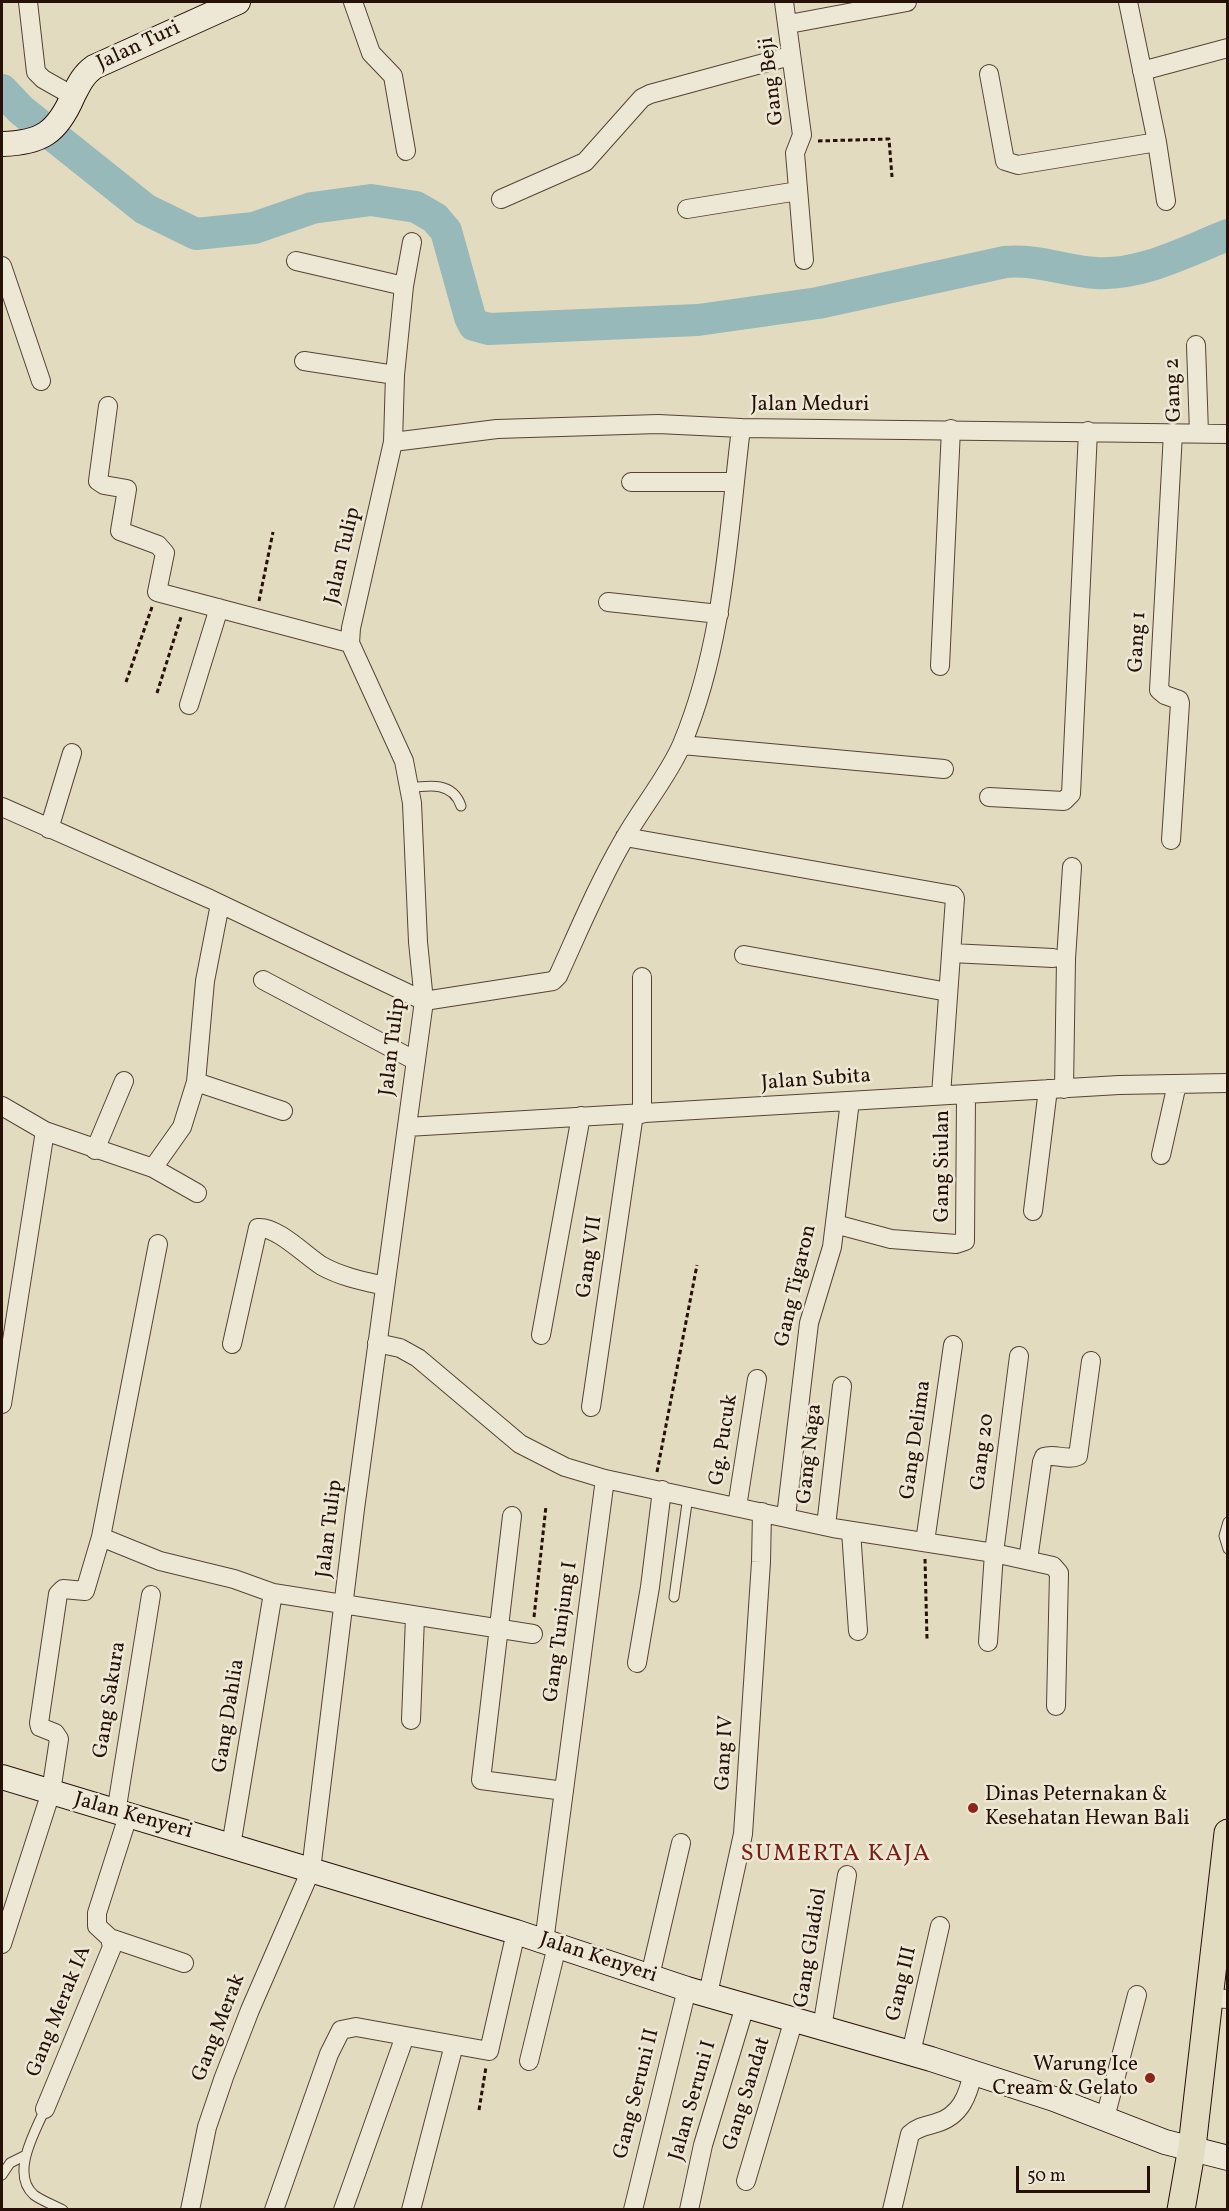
<!DOCTYPE html>
<html>
<head>
<meta charset="utf-8">
<style>
  body { margin:0 }
  #map { position:relative; width:1229px; height:2211px; overflow:hidden; background:#e3dbc0; font-family:Vollkorn,serif }
  canvas { display:block }
  .frame { position:absolute; inset:0; border:3px solid #271007; pointer-events:none }
  .scale { position:absolute; left:1016px; top:2166px; width:134px; height:27px; box-sizing:border-box; border:3px solid #271007; border-top:0; padding-left:8px; font-size:18px; line-height:21px; white-space:nowrap; color:#271007; -webkit-text-stroke:4px #ede8d6; paint-order:stroke }
</style>
</head>
<body>
<div id="map">
<canvas width="1229" height="2211"></canvas>
<div class="frame"></div>
<div class="scale">50 m</div>
</div>
<script>
const ctx = document.querySelector('canvas').getContext('2d');
ctx.lineJoin = 'round';
function stroke(path, color, width, dash) {
  ctx.strokeStyle = color;
  ctx.lineWidth = width;
  ctx.lineCap = dash ? 'butt' : 'round';
  ctx.setLineDash(dash || []);
  ctx.stroke(path);
}
function drawText(font, color, halo, rows, align = 'center') {
  ctx.font = font + ' Vollkorn,serif';
  ctx.lineWidth = 5;
  ctx.setLineDash([]);
  ctx.textBaseline = 'middle';
  ctx.strokeStyle = halo;
  ctx.fillStyle = color;
  for (const [text, x, y, turn = 0] of rows) {
    ctx.save();
    ctx.translate(x, y);
    ctx.rotate((+turn || 0) * Math.PI / 180);
    ctx.textAlign = isNaN(turn) ? turn : align;
    if (halo) ctx.strokeText(text, 0, 0);
    ctx.fillText(text, 0, 0);
    ctx.restore();
  }
}
stroke(new Path2D(`
  M 2,90 L 21,110 L 145,209 L 196,234 L 254,228 L 312,208 L 371,200 L 416,207 L 435,218 L 446,231 L 470,317 L 474,325 L 489,329 L 698,320 L 818,303 L 1005,262 C 1037,259 1065,271 1096,273 C 1141,276 1187,251 1228,235`), '#97b9ba', 32);
const lane = new Path2D(`
  M 409,788 C 430,785 453,782 461,806
  M 1228,1522 L 1224,1536 L 1228,1549
  M 674,1597 L 688,1496
  M 45,2109 C 35,2132 10,2174 34,2195 C 42,2201 54,2205 63,2210
  M 2,2175 L 10,2163 L 26,2155`);
const street = new Path2D(`
  M 28,2 L 36,72 L 43,79 L 73,96
  M 353,2 L 371,53 L 393,76 L 406,151
  M 784,2 L 802,135 L 795,153 L 804,260
  M 1128,2 L 1157,142 L 1166,201
  M 789,24 L 907,2
  M 1142,71 L 1228,48
  M 989,74 L 1005,161 L 1018,165 L 1157,142
  M 501,199 L 585,162 L 642,98 L 650,94 L 790,56
  M 687,209 L 798,191
  M 296,261 L 404,286
  M 2,266 L 41,381
  M 1196,345 L 1199,433
  M 304,361 L 395,375
  M 108,406 L 98,481 L 104,485 L 127,489 L 120,531 L 158,545 L 165,553 L 157,592 L 350,643
  M 393,442 L 497,429 L 658,424 L 741,428 L 1228,434
  M 631,482 L 734,482
  M 608,602 L 719,614
  M 940,666 L 951,429
  M 189,705 L 219,608
  M 682,745 L 944,769
  M 989,797 L 1064,801 L 1071,794 L 1088,431
  M 2,807 L 210,899 L 424,1001 L 553,981 L 558,976 C 579,930 598,884 623,841 C 640,810 669,775 682,744 C 724,644 728,534 741,428
  M 49,829 L 72,753
  M 625,837 L 953,895 L 955,898 L 941,1095
  M 1171,840 L 1180,703 L 1179,700 L 1165,695 L 1159,690 L 1173,433
  M 951,953 L 1053,958
  M 744,955 L 948,992
  M 263,980 L 416,1061
  M 196,1082 L 283,1111
  M 1064,1089 L 1066,959 L 1072,867
  M 2,1106 L 45,1131 L 153,1168 L 197,1193
  M 642,1114 L 642,977
  M 407,1127 L 1119,1085 L 1228,1083
  M 95,1150 L 124,1081
  M 1161,1155 L 1177,1084
  M 153,1168 L 182,1127 L 196,1082 L 205,981 L 220,904
  M 1033,1211 L 1048,1089
  M 835,1224 L 891,1239 L 956,1244 L 965,1241 L 966,1094
  M 158,1244 L 101,1537 L 160,1561 L 234,1579 L 273,1593 L 533,1634
  M 541,1335 L 581,1116
  M 377,1343 L 400,1348 L 418,1358 L 520,1444 L 565,1467 L 605,1479 L 833,1528 L 994,1553 L 1053,1566 L 1059,1573 L 1056,1706
  M 232,1344 L 258,1228 C 277,1226 306,1256 322,1266 C 342,1277 363,1281 385,1286
  M 2,1404 L 45,1131
  M 591,1407 L 634,1114
  M 737,1507 L 757,1379
  M 512,1516 L 481,1780 L 564,1791
  M 786,1517 L 809,1323 L 832,1247 L 850,1101
  M 826,1526 L 842,1386
  M 851,1531 L 858,1631
  M 925,1542 L 953,1345
  M 1028,1560 L 1042,1462 L 1044,1457 C 1055,1453 1067,1461 1078,1456 L 1091,1361
  M 988,1642 L 994,1553 L 1019,1356
  M 637,1663 L 650,1587 L 662,1490
  M 411,1720 L 415,1617
  M 116,1813 L 151,1595
  M 231,1846 L 273,1593
  M 110,1938 L 184,1963
  M 544,1942 L 605,1479
  M 2,1944 L 51,1792 L 59,1739 L 55,1733 L 40,1727 L 39,1723 L 58,1594 L 63,1589 L 85,1591 L 101,1537
  M 650,1976 L 681,1843
  M 708,1994 L 743,1834 L 761,1562 L 762,1512
  M 1209,1998 L 1228,1999
  M 822,2028 L 847,1875
  M 911,2053 L 940,1926
  M 529,2061 L 557,1946
  M 45,2109 L 112,1947 L 110,1938 L 97,1926 L 97,1913 L 128,1816
  M 1105,2118 L 1137,1995
  M 746,2181 L 794,2019
  M 190,2210 L 207,2127 L 224,2077 L 250,2010 L 311,1870 L 355,1509 L 424,1001 L 418,942 L 412,803 L 404,761 L 350,643 L 351,628 L 393,442 L 395,375 L 404,286 L 412,242
  M 274,2210 L 329,2054 L 341,2030 L 356,2027 L 489,2051 L 516,1932
  M 343,2210 L 405,2036
  M 411,2210 L 454,2045
  M 633,2210 L 687,1989
  M 689,2210 L 703,2145 L 745,2006
  M 892,2210 L 910,2134 C 917,2127 927,2126 936,2123 C 961,2116 968,2095 973,2073`);
const secondary = new Path2D(`
  M 2,144 C 41,143 57,133 73,96 C 79,84 83,75 94,67 L 238,2
  M 2,1777 L 516,1932 L 687,1989 L 931,2059 L 1054,2099 L 1165,2142 L 1228,2158`);
const primary = new Path2D(`
  M 1181,2210 L 1192,2147 L 1228,1833`);
stroke(lane, '#564335', 11);
stroke(street, '#564335', 20);
stroke(secondary, '#271007', 26);
stroke(primary, '#271007', 29);
stroke(new Path2D(`
  M 818,141 L 889,139 L 892,177
  M 259,601 L 273,532
  M 126,682 L 152,607
  M 157,693 L 181,617
  M 657,1472 L 697,1265
  M 925,1559 L 927,1639
  M 534,1617 L 546,1506
  M 479,2110 L 486,2067`), '#271007', 3, [4.5, 3]);
stroke(lane, '#ede8d6', 9);
stroke(street, '#ede8d6', 18);
stroke(secondary, '#ede8d6', 24);
stroke(primary, '#e3dbc0', 27);
for (const [x, y, r, color] of [
  [973,1808,6,"#8f2418"],
  [1150,2078,6,"#8f2418"]
]) {
  const dot = new Path2D();
  dot.arc(x, y, r, 0, 2 * Math.PI);
  ctx.fillStyle = color;
  ctx.fill(dot);
  stroke(dot, '#ede8d6', 2);
}
drawText('21px', '#271007', '#ede8d6', [
  ["Jalan Turi",139,47,-25],
  ["Gang Beji",773,81,-97],
  ["Gang 2",1175,390,-92],
  ["Jalan Meduri",810,406],
  ["Jalan Tulip",344,556,-77],
  ["Gang 1",1139,642,-87],
  ["Jalan Tulip",394,1047,-83],
  ["Jalan Subita",816,1081,-4],
  ["Gang Siulan",944,1166,-90],
  ["Gang VII",591,1257,-82],
  ["Gang Tigaron",797,1286,-77],
  ["Gg. Pucuk",725,1440,-81],
  ["Gang Delima",917,1440,-82],
  ["Gang 20",984,1452,-83],
  ["Gang Naga",811,1454,-84],
  ["Jalan Tulip",331,1529,-83],
  ["Gang Tunjung I",562,1632,-82],
  ["Gang Sakura",111,1700,-81],
  ["Gang Dahlia",230,1716,-81],
  ["Gang IV",726,1753,-87],
  ["Jalan Kenyeri",133,1817,16],
  ["Gang Gladiol",812,1948,-81],
  ["Jalan Kenyeri",598,1959,18],
  ["Gang III",903,1984,-77],
  ["Gang Merak IA",60,2012,-68],
  ["Gang Merak",220,2028,-69],
  ["Gang Seruni II",638,2094,-76],
  ["Gang Sandat",748,2094,-73],
  ["Jalan Seruni I",694,2101,-74]
]);
drawText('21px', '#271007', '#ede8d6', [
  ["Dinas Peternakan &",985,1796],
  ["Kesehatan Hewan Bali",985,1820],
  ["Warung Ice",1138,2066,"right"],
  ["Cream & Gelato",1138,2090,"right"]
], 'left');
ctx.letterSpacing = '1.5px';
drawText('24px', '#7a1f14', '#ede8d6', [
  ["SUMERTA KAJA",836,1856]
]);
ctx.letterSpacing = '0px';
</script>
</body>
</html>
